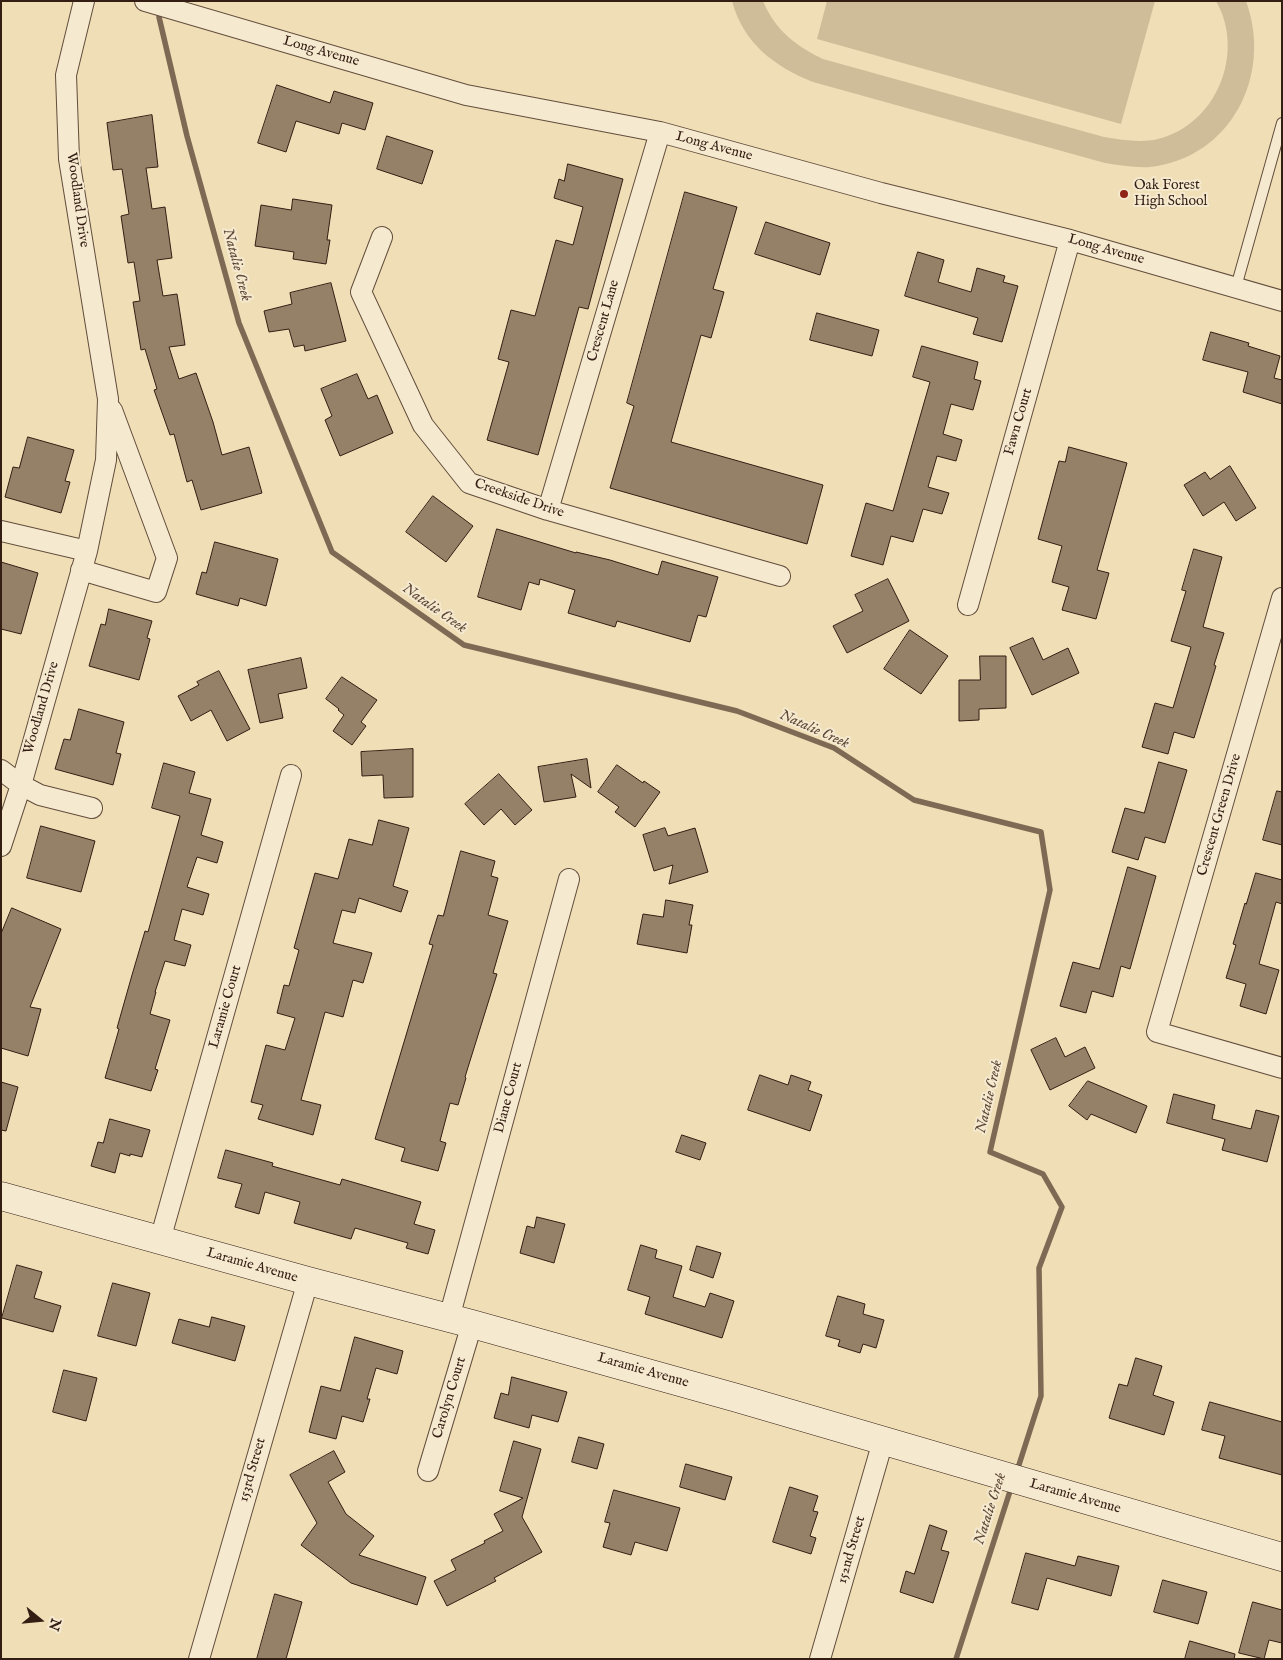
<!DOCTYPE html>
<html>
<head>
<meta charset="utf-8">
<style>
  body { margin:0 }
  #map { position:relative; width:1283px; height:1660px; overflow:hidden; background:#efdeb6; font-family:"IM FELL English",serif }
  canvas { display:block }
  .frame { position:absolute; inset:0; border:2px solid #341d13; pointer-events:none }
  .north { position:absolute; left:15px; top:1595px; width:50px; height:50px; -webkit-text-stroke:4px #f5ead0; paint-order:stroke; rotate:107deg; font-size:14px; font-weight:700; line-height:20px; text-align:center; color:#341d13 }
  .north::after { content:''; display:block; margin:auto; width:18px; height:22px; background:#341d13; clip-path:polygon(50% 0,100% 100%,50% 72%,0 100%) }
</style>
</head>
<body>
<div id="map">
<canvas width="1283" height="1660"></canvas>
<div class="frame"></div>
<div class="north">N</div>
</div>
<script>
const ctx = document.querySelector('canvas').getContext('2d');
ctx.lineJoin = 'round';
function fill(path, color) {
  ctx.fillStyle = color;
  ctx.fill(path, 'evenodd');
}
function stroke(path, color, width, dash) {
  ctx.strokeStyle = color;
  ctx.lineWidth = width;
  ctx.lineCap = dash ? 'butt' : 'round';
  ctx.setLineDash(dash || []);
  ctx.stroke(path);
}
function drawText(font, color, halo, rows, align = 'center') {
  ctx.font = font + ' "IM FELL English",serif';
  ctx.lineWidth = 4;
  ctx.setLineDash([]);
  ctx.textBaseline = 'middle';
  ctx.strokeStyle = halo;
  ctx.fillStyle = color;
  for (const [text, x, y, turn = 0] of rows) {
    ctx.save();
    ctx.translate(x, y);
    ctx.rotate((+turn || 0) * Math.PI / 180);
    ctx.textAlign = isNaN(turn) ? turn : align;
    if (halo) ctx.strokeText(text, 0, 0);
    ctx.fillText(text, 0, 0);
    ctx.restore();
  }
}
fill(new Path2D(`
  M 732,1 L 763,1 C 775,30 796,46 823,59 L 1104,137 C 1123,140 1140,143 1158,139 C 1216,125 1246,53 1216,1 L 1246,1 C 1273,75 1231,158 1150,167 C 1135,168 1119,165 1105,163 L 813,82 C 775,67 743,43 732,1 Z
  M 827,1 L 1155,1 L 1121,124 L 817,39 Z`), '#cfbd9a');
stroke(new Path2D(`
  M 159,17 L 187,136 L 239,323 L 332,552 L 464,645 L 737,711 L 834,748 L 914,800 L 1041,832 L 1050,890 L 990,1152 L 1043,1174 L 1062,1207 L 1039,1268 L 1041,1396 L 1017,1471
  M 956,1659 L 1012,1485`), '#7e6954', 5.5);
const building = new Path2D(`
  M 277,85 L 330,103 L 334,91 L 373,103 L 365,130 L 342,123 L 339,134 L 296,121 L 286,152 L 258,143 Z
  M 152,115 L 158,167 L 146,168 L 152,209 L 165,207 L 172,258 L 157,260 L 163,296 L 177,294 L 185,345 L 169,347 L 179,379 L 196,373 L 213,422 L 222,455 L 249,447 L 262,493 L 201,510 L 192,480 L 187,482 L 174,434 L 170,435 L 154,390 L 157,389 L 145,349 L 141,350 L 133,302 L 140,301 L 134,262 L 128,263 L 121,216 L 129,214 L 122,169 L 113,170 L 107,123 Z
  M 387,136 L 433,151 L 422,184 L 377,169 Z
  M 568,164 L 623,179 L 588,309 L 579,307 L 538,455 L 487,440 L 509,362 L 498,359 L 511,310 L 535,316 L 556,240 L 573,245 L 583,207 L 554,198 L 559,179 L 564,181 Z
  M 685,192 L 737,207 L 713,289 L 724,292 L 711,338 L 701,335 L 671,442 L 823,485 L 807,544 L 610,488 L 634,406 L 627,403 Z
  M 293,199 L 332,205 L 327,240 L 330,240 L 326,264 L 293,259 L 294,252 L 255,246 L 261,205 L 291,210 Z
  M 766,222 L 830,243 L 820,275 L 755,254 Z
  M 918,252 L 944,260 L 938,282 L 971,292 L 977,268 L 1005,276 L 1003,282 L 1018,286 L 1002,342 L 973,334 L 978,318 L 905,296 Z
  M 331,283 L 346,341 L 305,351 L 304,345 L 294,347 L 289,329 L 269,332 L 264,311 L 292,304 L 290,293 Z
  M 817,313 L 879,330 L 872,356 L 810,340 Z
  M 1211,332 L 1249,343 L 1248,346 L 1280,356 L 1274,378 L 1282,380 L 1282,404 L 1243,392 L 1248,372 L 1203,360 Z
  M 922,346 L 978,362 L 974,379 L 981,381 L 973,410 L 951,404 L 943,434 L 962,440 L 956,461 L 937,456 L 928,487 L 949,493 L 942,514 L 923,509 L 913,542 L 891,536 L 883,565 L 851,556 L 866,503 L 893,511 L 930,382 L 913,377 Z
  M 357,374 L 368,399 L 377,395 L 393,433 L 340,456 L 325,420 L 332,416 L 321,389 Z
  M 28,437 L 74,450 L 65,481 L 70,482 L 61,513 L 5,497 L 13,467 L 19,468 Z
  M 1069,447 L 1127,463 L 1097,570 L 1109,573 L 1096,619 L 1062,610 L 1069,587 L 1052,582 L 1062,546 L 1038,539 L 1059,461 L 1065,462 Z
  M 1230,466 L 1256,508 L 1236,521 L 1224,502 L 1203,516 L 1184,485 L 1205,472 L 1210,479 Z
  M 433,496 L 473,526 L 446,562 L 406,532 Z
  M 497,529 L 576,553 L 576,552 L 610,560 L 658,575 L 662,561 L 718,577 L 706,617 L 698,615 L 690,642 L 617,621 L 615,627 L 568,613 L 575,590 L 540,579 L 539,585 L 529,582 L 521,610 L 478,597 Z
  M 215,542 L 278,559 L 266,606 L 240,598 L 238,606 L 196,594 L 202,572 L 206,573 Z
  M 1194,549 L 1222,557 L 1203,627 L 1224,633 L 1214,665 L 1216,666 L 1194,738 L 1174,732 L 1168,754 L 1142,747 L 1155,703 L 1173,708 L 1191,647 L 1171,641 L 1186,591 L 1182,590 Z
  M 1,562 L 38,573 L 21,634 L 1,629 Z
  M 888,579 L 909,621 L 847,653 L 833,626 L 863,611 L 855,595 Z
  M 109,609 L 152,621 L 147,638 L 150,639 L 139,680 L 89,666 L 101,624 L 105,625 Z
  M 910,630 L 948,656 L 921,694 L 884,669 Z
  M 1033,638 L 1043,660 L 1068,648 L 1079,673 L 1032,695 L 1010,648 Z
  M 980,656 L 1006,656 L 1006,708 L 979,709 L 979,720 L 959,721 L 959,680 L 980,680 Z
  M 301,658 L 307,688 L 278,694 L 283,718 L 260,723 L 248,670 Z
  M 219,671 L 250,729 L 227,741 L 211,710 L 191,721 L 178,696 L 199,685 L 197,682 Z
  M 342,677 L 377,700 L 361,722 L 366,726 L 352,745 L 333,731 L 344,715 L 338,710 L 339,709 L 326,699 Z
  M 79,709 L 124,722 L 116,753 L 121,754 L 113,785 L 55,769 L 64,739 L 70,740 Z
  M 413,749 L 413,797 L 384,798 L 383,775 L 362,776 L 361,752 Z
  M 587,759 L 591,788 L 571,774 L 576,797 L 544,802 L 538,767 Z
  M 1159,762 L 1187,770 L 1165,843 L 1145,837 L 1138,860 L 1112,852 L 1125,808 L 1144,813 Z
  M 164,763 L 195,772 L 189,793 L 211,799 L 201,835 L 223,842 L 217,863 L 197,857 L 187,887 L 209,894 L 203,915 L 182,909 L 174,940 L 191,945 L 185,966 L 165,961 L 155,992 L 156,992 L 150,1014 L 170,1020 L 155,1069 L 158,1070 L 151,1091 L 105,1078 L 119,1029 L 117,1028 L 132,975 L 145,931 L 148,932 L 180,816 L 152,808 Z
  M 617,765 L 643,783 L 644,781 L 660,792 L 635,827 L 615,812 L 619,807 L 598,792 Z
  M 499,774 L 532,810 L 515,825 L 501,809 L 484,825 L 465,804 Z
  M 1277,791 L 1282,792 L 1282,845 L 1263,840 Z
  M 379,820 L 409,828 L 393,886 L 408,891 L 401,912 L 359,898 L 355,913 L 342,910 L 333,943 L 372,953 L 363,983 L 353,980 L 343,1017 L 325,1012 L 301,1100 L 321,1105 L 313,1135 L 258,1119 L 263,1105 L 251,1102 L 266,1045 L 285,1050 L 295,1018 L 277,1013 L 284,985 L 289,986 L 299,950 L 294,948 L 315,873 L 338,879 L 349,839 L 372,845 Z
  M 41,826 L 95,841 L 81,892 L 27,878 Z
  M 665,828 L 668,836 L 695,828 L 708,872 L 669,884 L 673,865 L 654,871 L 643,835 Z
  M 461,851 L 495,861 L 491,876 L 498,878 L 488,915 L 508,921 L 493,973 L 497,974 L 465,1077 L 466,1078 L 458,1105 L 450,1103 L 440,1141 L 446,1143 L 438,1171 L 401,1161 L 405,1148 L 375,1139 L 433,945 L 429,944 L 438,915 L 443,916 Z
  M 1128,867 L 1156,876 L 1130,969 L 1121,966 L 1113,997 L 1092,991 L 1086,1013 L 1060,1006 L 1073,962 L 1099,969 Z
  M 1256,873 L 1282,880 L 1282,904 L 1276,902 L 1259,964 L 1279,970 L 1266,1014 L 1240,1006 L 1246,984 L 1226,978 L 1236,945 L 1233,944 L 1245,903 L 1246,904 Z
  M 666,900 L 693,905 L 689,925 L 692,925 L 687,953 L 637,944 L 643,914 L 663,917 Z
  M 12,908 L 61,929 L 30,1007 L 41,1009 L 28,1056 L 1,1048 L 1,934 Z
  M 1056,1038 L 1065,1057 L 1085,1047 L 1095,1068 L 1050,1090 L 1031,1050 Z
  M 760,1075 L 788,1085 L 791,1075 L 811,1082 L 808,1090 L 822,1095 L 810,1131 L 748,1110 Z
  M 1088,1081 L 1147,1106 L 1136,1133 L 1091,1114 L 1087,1120 L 1069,1106 Z
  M 1,1082 L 18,1087 L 6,1131 L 1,1130 Z
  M 1174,1094 L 1215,1105 L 1212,1119 L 1251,1129 L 1256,1110 L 1279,1116 L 1267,1162 L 1222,1150 L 1225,1139 L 1167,1123 Z
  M 110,1119 L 150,1130 L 142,1157 L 130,1154 L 130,1156 L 120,1153 L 115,1173 L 91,1166 L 98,1142 L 103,1143 Z
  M 682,1135 L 706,1143 L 700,1160 L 676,1152 Z
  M 226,1150 L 273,1163 L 272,1166 L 340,1185 L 342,1179 L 421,1202 L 414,1224 L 435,1230 L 428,1254 L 406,1248 L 408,1243 L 355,1228 L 351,1239 L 294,1223 L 300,1202 L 265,1192 L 259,1214 L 235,1207 L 242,1184 L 218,1178 Z
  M 537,1217 L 565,1224 L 554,1263 L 520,1253 L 527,1226 L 534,1228 Z
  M 641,1245 L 657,1250 L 655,1258 L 682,1266 L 673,1297 L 705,1307 L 710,1293 L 734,1301 L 722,1338 L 645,1314 L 650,1297 L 628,1290 Z
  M 697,1246 L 721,1253 L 713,1278 L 690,1270 Z
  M 17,1265 L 42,1272 L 34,1298 L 61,1306 L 53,1332 L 2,1318 Z
  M 113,1283 L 150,1293 L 136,1346 L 98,1336 Z
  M 838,1296 L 865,1304 L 863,1314 L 884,1320 L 876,1348 L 863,1344 L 860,1353 L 838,1346 L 840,1340 L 826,1336 Z
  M 212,1317 L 245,1326 L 235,1361 L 172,1343 L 179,1319 L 209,1327 Z
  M 355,1337 L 403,1351 L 397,1374 L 376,1368 L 367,1399 L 370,1399 L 363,1422 L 342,1416 L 336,1439 L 309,1432 L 321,1386 L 340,1391 Z
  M 1136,1358 L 1162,1366 L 1153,1395 L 1174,1402 L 1164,1435 L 1109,1418 L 1119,1384 L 1127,1386 Z
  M 64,1370 L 97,1378 L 86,1421 L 53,1412 Z
  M 512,1377 L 567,1392 L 558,1422 L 532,1415 L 529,1428 L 494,1418 L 501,1393 L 508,1395 Z
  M 1210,1402 L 1282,1422 L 1282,1475 L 1219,1458 L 1225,1436 L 1202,1430 Z
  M 579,1437 L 604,1444 L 597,1469 L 572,1462 Z
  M 514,1441 L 541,1449 L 522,1517 L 542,1552 L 494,1578 L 496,1581 L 447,1606 L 434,1581 L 456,1570 L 451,1560 L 485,1543 L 484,1541 L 503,1531 L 494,1514 L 523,1498 L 500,1491 Z
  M 334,1451 L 345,1472 L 328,1482 L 346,1514 L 374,1536 L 359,1555 L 426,1577 L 417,1605 L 351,1583 L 301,1545 L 317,1523 L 290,1475 Z
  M 686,1464 L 732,1477 L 725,1500 L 680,1487 Z
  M 790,1487 L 818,1496 L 813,1511 L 818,1512 L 810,1536 L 816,1538 L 811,1554 L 773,1542 Z
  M 614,1490 L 680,1508 L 667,1551 L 635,1542 L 631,1555 L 603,1547 L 610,1523 L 605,1522 Z
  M 930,1525 L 947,1531 L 941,1550 L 949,1552 L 933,1603 L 900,1592 L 906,1571 L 914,1574 Z
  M 1026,1553 L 1075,1566 L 1078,1556 L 1119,1566 L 1111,1596 L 1047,1578 L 1038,1610 L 1012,1603 Z
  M 1163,1580 L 1207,1592 L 1198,1624 L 1154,1612 Z
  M 275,1594 L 302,1602 L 286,1659 L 257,1659 Z
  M 1253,1602 L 1282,1610 L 1282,1643 L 1269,1640 L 1264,1659 L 1239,1653 Z
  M 1190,1641 L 1235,1654 L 1234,1659 L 1185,1659 Z`);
fill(building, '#958168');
stroke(building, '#341d13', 1);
const lane = new Path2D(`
  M 1236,287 L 1282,123`);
const street = new Path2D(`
  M 145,1 L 466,95 L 660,132 L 881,193 L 1070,240 L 1282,301
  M 382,237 L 361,292 L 423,425 L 469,483 L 548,510 L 780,576
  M 548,510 L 660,132
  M 1,531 L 87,551
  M 81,570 L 156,592 L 167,558 L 112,410
  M 1282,598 L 1157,1032 L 1282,1068
  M 968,605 L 1070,240
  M 1,770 L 21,785 L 40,795 L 92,808
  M 1,846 L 21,785 L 87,551 L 106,460 L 108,399 L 69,159 L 66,75 L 84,1
  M 160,1240 L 291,775
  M 449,1318 L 569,879
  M 428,1471 L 472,1324
  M 199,1659 L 308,1281
  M 820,1659 L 883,1441`);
const secondary = new Path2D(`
  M 1,1196 L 308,1281 L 472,1324 L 737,1398 L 1282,1557`);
stroke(lane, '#634d3c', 12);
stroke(street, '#634d3c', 22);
stroke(secondary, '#341d13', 29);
stroke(lane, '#f5ead0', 10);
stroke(street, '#f5ead0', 20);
stroke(secondary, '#f5ead0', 28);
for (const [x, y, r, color] of [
  [1124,194,5,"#8f2418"]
]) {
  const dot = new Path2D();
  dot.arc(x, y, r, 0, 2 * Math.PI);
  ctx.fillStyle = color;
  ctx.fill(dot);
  stroke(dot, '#f5ead0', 2);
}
drawText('14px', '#341d13', '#f5ead0', [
  ["Long Avenue",321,52,16],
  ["Long Avenue",714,147,15],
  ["Woodland Drive",77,200,82],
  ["Long Avenue",1106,250,16],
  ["Crescent Lane",604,321,-74],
  ["Fawn Court",1019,422,-74],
  ["Creekside Drive",519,499,19],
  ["Woodland Drive",42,708,-74],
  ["Crescent Green Drive",1220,815,-74],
  ["Laramie Court",226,1007,-74],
  ["Diane Court",509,1098,-75],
  ["Laramie Avenue",252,1266,16],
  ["Laramie Avenue",643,1371,16],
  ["Carolyn Court",450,1398,-73],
  ["153rd Street",253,1470,-74],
  ["Laramie Avenue",1075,1497,16],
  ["152nd Street",852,1550,-74]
]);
drawText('14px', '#341d13', '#f5ead0', [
  ["Oak Forest",1134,186],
  ["High School",1134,202]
], 'left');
drawText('italic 15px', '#5f4939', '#f5ead0', [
  ["Natalie Creek",236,265,75],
  ["Natalie Creek",434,609,35],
  ["Natalie Creek",814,730,24],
  ["Natalie Creek",990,1097,-77],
  ["Natalie Creek",991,1509,-72]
]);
</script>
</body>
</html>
